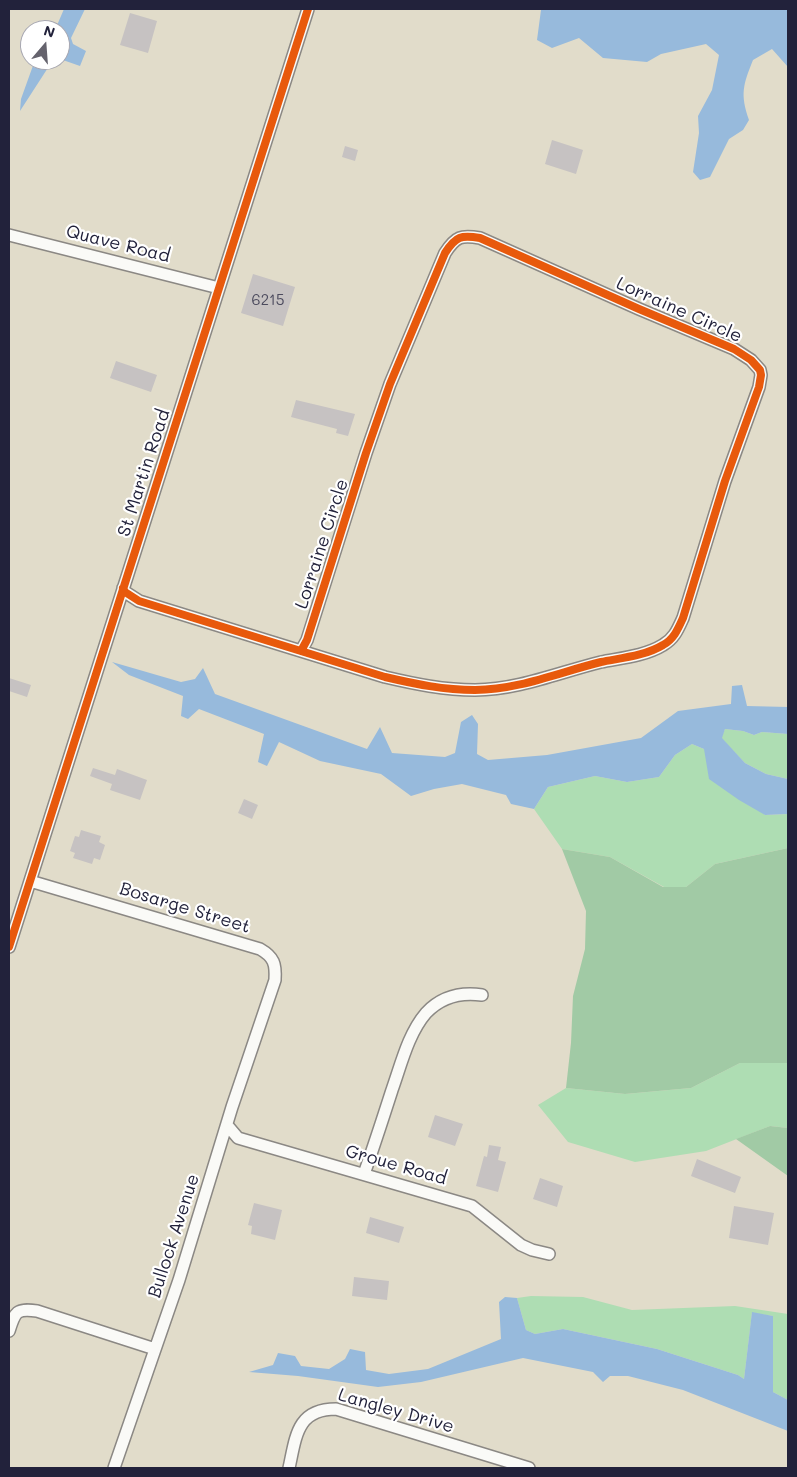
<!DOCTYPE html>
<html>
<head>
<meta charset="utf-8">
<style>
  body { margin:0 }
  #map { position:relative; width:797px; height:1477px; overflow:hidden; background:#e1dcca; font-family:Mali,sans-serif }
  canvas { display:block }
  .frame { position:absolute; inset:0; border:10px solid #22223b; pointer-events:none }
  .north { position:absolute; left:20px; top:20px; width:50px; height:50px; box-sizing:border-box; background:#fff; border:1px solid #a7a7b1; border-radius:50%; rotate:18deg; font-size:14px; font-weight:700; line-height:20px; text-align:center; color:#22223b }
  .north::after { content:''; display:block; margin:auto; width:18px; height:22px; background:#65636d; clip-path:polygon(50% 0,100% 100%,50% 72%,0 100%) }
</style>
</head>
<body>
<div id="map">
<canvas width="797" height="1477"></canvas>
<div class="frame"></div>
<div class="north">N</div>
</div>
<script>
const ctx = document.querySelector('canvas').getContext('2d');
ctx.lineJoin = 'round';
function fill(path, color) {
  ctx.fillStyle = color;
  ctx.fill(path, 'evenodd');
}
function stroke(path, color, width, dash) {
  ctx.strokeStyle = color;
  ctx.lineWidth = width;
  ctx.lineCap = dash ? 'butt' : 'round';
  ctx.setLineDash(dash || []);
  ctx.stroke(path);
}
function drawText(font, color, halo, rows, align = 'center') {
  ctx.font = font + ' Mali,sans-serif';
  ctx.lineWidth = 4.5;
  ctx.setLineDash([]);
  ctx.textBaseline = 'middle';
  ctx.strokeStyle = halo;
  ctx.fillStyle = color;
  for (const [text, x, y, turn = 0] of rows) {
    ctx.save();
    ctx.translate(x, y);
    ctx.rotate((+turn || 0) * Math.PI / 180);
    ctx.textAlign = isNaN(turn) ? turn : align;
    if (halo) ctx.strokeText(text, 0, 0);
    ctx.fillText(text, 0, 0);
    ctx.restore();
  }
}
fill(new Path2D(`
  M 725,729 L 743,731 L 754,735 L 762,732 L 788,734 L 788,779 L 766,774 L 745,763 L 721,738 Z
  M 692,744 L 704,749 L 765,815 L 788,814 L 788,848 L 715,864 L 686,887 L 664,887 L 610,857 L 562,849 L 534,809 L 548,787 L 595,776 L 627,782 L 659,777 L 675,755 Z
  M 740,1063 L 788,1063 L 788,1128 L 770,1126 L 706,1151 L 635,1162 L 568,1142 L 538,1105 L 566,1088 L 625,1094 L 691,1088 Z
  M 531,1296 L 583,1297 L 632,1310 L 735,1306 L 788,1314 L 788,1400 L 773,1392 L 773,1316 L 752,1313 L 744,1379 L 738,1375 L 657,1349 L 563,1329 L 535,1334 L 526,1330 L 517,1298 Z`), '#aeddb3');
fill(new Path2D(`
  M 788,848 L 788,1063 L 740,1063 L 691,1088 L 625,1094 L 566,1088 L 571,1043 L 573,996 L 585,949 L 586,911 L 562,849 L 610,857 L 663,887 L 686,887 L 715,864 Z
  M 770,1126 L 788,1128 L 788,1176 L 736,1139 Z`), '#a1caa5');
fill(new Path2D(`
  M 64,9 L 85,9 L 71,38 L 73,44 L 86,51 L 80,66 L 60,59 L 60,30 L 55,30 Z
  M 539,9 L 788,9 L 788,67 L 772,49 L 753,60 C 743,85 740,94 749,120 L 743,130 L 729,139 L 710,177 L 700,180 L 693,172 L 699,133 L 698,116 L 712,90 L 719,55 L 706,44 L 661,54 L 647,62 L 603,58 L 579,38 L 552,48 L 537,40 L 541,10 Z
  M 35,60 L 53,60 L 20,111 L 21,99 Z
  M 112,662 L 181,682 L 195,679 L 203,668 L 215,694 L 367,749 L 380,727 L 392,753 L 445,757 L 455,753 L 461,722 L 472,715 L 478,724 L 477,754 L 488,760 L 547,755 L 641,738 L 678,711 L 731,704 L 732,686 L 742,685 L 747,706 L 788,707 L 788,734 L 762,732 L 754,735 L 743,731 L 725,729 L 722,738 L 745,763 L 766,774 L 788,779 L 788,814 L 765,815 L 739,800 L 709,779 L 704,749 L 692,744 L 675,755 L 659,777 L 627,782 L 595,776 L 548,787 L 534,809 L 511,804 L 506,795 L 462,784 L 434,789 L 411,796 L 381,774 L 320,761 L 279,742 L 267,766 L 258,762 L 264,734 L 199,709 L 188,719 L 181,716 L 183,696 L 129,675 Z
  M 505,1297 L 517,1298 L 526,1330 L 535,1334 L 563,1329 L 657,1349 L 738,1375 L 744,1379 L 752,1312 L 773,1316 L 773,1392 L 788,1400 L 788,1431 L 683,1390 L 628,1376 L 610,1376 L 603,1382 L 593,1372 L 523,1358 L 421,1382 L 378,1387 L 298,1376 L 249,1372 L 273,1365 L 278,1353 L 295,1356 L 301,1366 L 329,1369 L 345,1359 L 350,1349 L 365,1352 L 366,1370 L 389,1374 L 428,1369 L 501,1339 L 499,1302 Z`), '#97badc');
fill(new Path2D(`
  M 130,13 L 157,21 L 148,53 L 120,45 Z
  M 552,140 L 583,150 L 576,174 L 545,164 Z
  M 345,146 L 358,150 L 355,161 L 342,157 Z
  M 253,274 L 295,287 L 283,326 L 241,313 Z
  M 116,361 L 157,375 L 151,392 L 110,378 Z
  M 296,400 L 355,414 L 348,436 L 336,433 L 337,429 L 291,417 Z
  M 9,678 L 31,685 L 27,697 L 9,691 Z
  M 93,768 L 115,775 L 117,769 L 147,780 L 140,800 L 110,790 L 112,784 L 90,776 Z
  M 244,799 L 258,805 L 252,819 L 238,813 Z
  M 81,830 L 101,836 L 99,842 L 105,845 L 100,860 L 94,858 L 92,864 L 73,858 L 75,853 L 70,851 L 75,836 L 79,837 Z
  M 435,1115 L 463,1124 L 455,1146 L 428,1137 Z
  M 489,1145 L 501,1147 L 498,1160 L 506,1162 L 498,1192 L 476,1186 L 484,1156 L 487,1157 Z
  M 697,1159 L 741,1177 L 735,1193 L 691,1176 Z
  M 540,1178 L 563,1186 L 557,1207 L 533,1199 Z
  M 254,1203 L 282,1210 L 275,1240 L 251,1234 L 252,1226 L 248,1225 Z
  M 734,1206 L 774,1213 L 768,1245 L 729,1238 Z
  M 370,1217 L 404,1227 L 399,1243 L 366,1233 Z
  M 354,1277 L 389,1281 L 387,1300 L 352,1296 Z`), '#c6c2c2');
const street = new Path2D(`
  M 9,235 L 219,288
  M 123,588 L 125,592 L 139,601 L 385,677 C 415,684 444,690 475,690 C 518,690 560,672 601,662 C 621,658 645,656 663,645 C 674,639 678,629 683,618 L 725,481 L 759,387 L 761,375 L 760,370 L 751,360 L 734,349 L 639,309 L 480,238 C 461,235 456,236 445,253 L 390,384 L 366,453 L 307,640 L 301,651
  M 30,881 L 260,949 C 274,957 276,964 275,980 L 232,1107 L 179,1280 L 114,1468
  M 9,947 L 308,9
  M 227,1125 L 238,1138 L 472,1206 L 521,1245 L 532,1250 L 549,1254
  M 364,1174 C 374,1146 383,1118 392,1090 C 401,1065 408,1034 426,1013 C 441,997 461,992 482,995
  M 9,1331 C 15,1312 16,1308 37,1311 L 155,1349
  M 289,1468 C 296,1436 297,1409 336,1409 L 529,1468`);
stroke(street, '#8b8884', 14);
stroke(street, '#fafaf7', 11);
stroke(new Path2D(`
  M 123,588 L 125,592 L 139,601 L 385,677 C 415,684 444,690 475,690 C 518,690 560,672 601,662 C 621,658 645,656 663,645 C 674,639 678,629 683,618 L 725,481 L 759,387 L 761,375 L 760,370 L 751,360 L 734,349 L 639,309 L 480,238 C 461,235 456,236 445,253 L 390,384 L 366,453 L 307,640 L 301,651
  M 9,947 L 308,9`), '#e8590c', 8);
drawText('15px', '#4b4a5d', null, [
  ["6215",268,300]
]);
drawText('18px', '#22223b', '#fff', [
  ["Quave Road",118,244,14],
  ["Lorraine Circle",679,310,24],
  ["St Martin Road",144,473,-72],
  ["Lorraine Circle",322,544,-72],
  ["Bosarge Street",185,908,17],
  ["Groue Road",396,1165,16],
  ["Bullock Avenue",174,1236,-72],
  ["Langley Drive",396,1411,16]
]);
</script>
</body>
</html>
